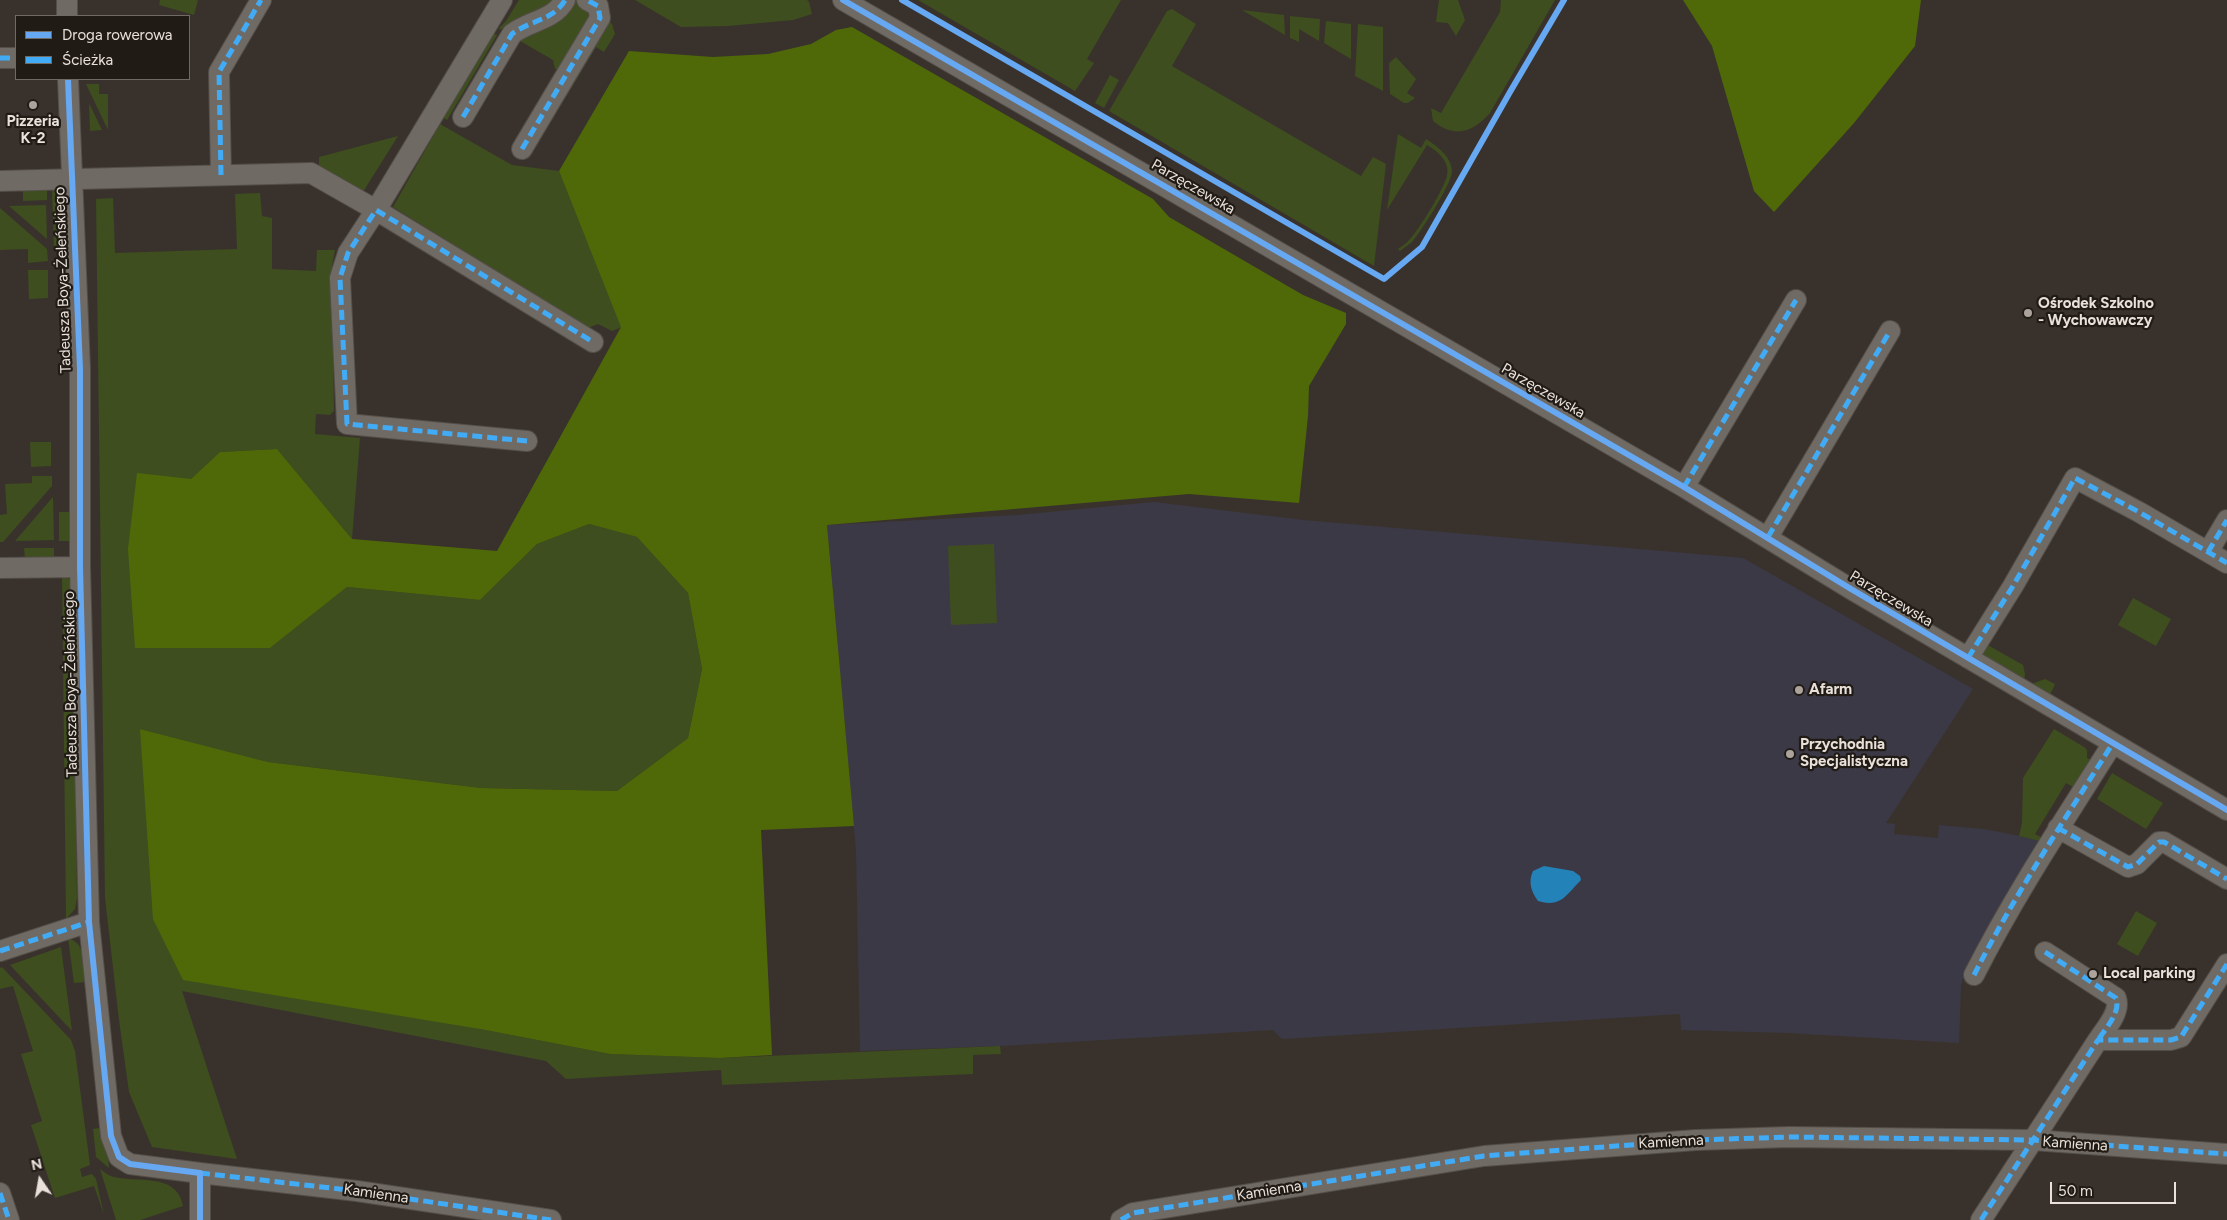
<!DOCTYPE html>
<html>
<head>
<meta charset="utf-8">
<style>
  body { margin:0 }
  #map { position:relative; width:2227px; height:1220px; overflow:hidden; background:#39322c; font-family:Figtree,sans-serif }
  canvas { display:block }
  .legend { position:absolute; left:15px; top:15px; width:175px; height:65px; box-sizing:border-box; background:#211b16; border:1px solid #716a64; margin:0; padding:6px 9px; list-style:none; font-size:15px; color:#e8e0d9 }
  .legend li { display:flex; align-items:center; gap:10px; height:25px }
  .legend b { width:25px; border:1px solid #716a64 }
  .north { position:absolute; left:15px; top:1155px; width:50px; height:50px; -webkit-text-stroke:4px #211b16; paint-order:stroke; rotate:348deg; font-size:14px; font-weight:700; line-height:20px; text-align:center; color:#e8e0d9 }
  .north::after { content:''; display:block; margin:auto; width:18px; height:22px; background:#e8e0d9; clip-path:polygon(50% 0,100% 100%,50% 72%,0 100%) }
  .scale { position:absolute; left:2050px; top:1182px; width:126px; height:22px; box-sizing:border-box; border:2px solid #e8e0d9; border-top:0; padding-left:6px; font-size:15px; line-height:18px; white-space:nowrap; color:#e8e0d9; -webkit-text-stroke:4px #211b16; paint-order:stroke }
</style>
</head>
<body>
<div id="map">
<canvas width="2227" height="1220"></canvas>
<ul class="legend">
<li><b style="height:6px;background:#66a8f1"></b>Droga rowerowa</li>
<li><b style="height:6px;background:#42abf6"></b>Ścieżka</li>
</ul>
<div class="north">N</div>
<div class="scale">50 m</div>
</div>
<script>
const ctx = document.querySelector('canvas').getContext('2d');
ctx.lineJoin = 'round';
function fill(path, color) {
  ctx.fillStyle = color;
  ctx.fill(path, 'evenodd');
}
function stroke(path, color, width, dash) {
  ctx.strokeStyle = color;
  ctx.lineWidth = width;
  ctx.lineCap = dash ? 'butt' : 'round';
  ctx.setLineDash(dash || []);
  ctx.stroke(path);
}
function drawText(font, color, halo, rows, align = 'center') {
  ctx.font = font + ' Figtree,sans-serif';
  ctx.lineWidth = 4.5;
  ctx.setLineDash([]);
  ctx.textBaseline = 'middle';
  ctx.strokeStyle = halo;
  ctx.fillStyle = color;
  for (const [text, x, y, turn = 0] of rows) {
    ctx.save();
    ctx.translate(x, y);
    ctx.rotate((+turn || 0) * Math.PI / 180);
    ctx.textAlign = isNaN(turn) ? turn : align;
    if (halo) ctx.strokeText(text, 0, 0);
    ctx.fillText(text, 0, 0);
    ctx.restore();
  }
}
fill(new Path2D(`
  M 1154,502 L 1303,520 L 1743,558 L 1973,689 L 1886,823 L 1895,824 L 1894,834 L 1938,838 L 1939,825 L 1949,826 L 1984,829 L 2039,840 L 1965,970 L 1961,986 L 1959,1043 L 1789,1033 L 1681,1030 L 1680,1014 L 1282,1039 L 1273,1030 L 1000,1046 L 860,1051 L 856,850 L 827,525 L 1018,515 Z`), '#3c3947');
fill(new Path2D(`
  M 160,0 L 198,0 L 194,15 L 159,5 Z
  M 519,0 L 552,0 L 548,8 L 516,19 L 500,30 L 499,28 L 506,21 Z
  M 635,0 L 807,0 L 809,2 L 812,14 L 793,20 L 728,26 L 681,27 Z
  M 918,0 L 1121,0 L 1087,59 L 1094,63 L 1075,91 Z
  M 1439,0 L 1458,0 L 1465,20 L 1456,36 L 1448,23 L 1436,22 Z
  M 1501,0 L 1555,0 L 1490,113 C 1473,132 1455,139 1433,121 L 1431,108 L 1441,113 L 1500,12 Z
  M 576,1 L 587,8 L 589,19 L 559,69 L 555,69 L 553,60 L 515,38 L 569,4 Z
  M 1172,9 L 1196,24 L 1172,66 L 1361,176 L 1373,157 L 1386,164 L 1374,266 L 1109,111 L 1167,11 Z
  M 1242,10 L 1284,15 L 1285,35 Z
  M 1290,16 L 1320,19 L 1319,41 L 1299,29 L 1299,42 L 1290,38 Z
  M 605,18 L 612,24 L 615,34 L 604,52 L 596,47 L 545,131 L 539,126 Z
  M 1326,21 L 1351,24 L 1351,59 L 1324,43 Z
  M 1358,24 L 1383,27 L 1383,91 L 1355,76 Z
  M 492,33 L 497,35 L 447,120 L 442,117 Z
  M 1396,57 L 1416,79 L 1407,93 L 1415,98 L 1408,103 L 1404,103 L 1390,94 L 1389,63 Z
  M 1110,75 L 1119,80 L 1104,108 L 1095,103 Z
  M 86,84 L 99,84 L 99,94 L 108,94 L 108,130 Z
  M 89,103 L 102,130 L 90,131 Z
  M 440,124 L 512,165 L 559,171 L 622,327 L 612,331 L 598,324 L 588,328 L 393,207 Z
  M 1398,134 L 1421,148 L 1426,139 C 1438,147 1451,156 1452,171 C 1453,182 1420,233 1412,242 C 1408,245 1404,248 1400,251 L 1398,249 C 1402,246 1407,243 1410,239 C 1418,231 1446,186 1447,175 C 1450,162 1438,151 1427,145 L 1387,210 Z
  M 398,136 L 363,192 L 319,167 L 319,157 Z
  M 23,189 L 47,189 L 47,200 L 23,201 Z
  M 52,189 L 60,191 L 65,198 L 66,249 L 54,249 Z
  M 260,193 L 262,216 L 272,218 L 272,269 L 316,271 L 317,250 L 335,250 L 332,266 L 334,411 L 330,415 L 316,414 L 315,434 L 360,438 L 352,539 L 277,449 L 220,452 L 191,479 L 270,648 L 347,587 L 480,600 L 537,544 L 589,524 L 637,537 L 688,593 L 702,669 L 688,738 L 617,791 L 481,788 L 268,762 L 140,729 L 480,1029 L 610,1054 L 720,1058 L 1000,1046 L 1001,1054 L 973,1055 L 973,1074 L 722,1085 L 721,1070 L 566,1079 L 546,1061 L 182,991 L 237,1159 L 152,1147 L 129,1092 L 119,1020 L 105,898 L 96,199 L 113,198 L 115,253 L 237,249 L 235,194 Z
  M 46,205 L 47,239 L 9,206 Z
  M 0,208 L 47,249 L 48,261 L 28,263 L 28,249 L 0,250 Z
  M 28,270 L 48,270 L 48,298 L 29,299 Z
  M 30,442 L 51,442 L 51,466 L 31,467 Z
  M 32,476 L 52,476 L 52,486 L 3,542 L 0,542 L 0,515 L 7,514 L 5,484 L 32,483 Z
  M 53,497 L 54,540 L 15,541 Z
  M 59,512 L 72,512 L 72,541 L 59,541 Z
  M 994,544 L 997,623 L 951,625 L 948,546 Z
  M 24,548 L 54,548 L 54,558 L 25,559 Z
  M 62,575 L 69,579 L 72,585 L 77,898 L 75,909 L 66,919 Z
  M 2133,598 L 2171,619 L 2156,646 L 2118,625 Z
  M 1984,643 L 2023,665 L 2025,674 L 2024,681 L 1981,655 Z
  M 2045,679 L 2055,684 L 2050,695 L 2033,685 L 2034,683 Z
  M 2054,729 L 2084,747 L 2087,750 L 2087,758 L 2093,761 L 2075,788 L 2066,783 L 2035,834 L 2044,839 L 2044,842 L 2019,836 L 2022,823 L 2023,778 Z
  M 2112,773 L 2163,803 L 2146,829 L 2097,799 Z
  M 2136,911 L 2157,923 L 2138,956 L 2117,944 Z
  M 68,938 C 86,943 84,965 86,982 L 74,983 Z
  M 61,947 L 72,1031 L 10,965 Z
  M 2,967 L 71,1040 L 75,1051 L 90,1165 L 80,1169 L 82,1177 L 92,1174 L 96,1179 L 104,1215 L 94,1186 L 55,1198 L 31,1125 L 42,1121 L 21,1054 L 33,1051 L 13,986 L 0,989 L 0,968 Z
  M 105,1127 L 109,1168 L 96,1157 L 93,1129 Z
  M 100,1169 C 103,1171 107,1175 111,1176 C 135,1184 177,1171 183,1206 L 140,1220 L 116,1220 Z`), '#3e4e1f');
fill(new Path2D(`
  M 1683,0 L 1921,0 L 1915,46 L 1854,123 L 1774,212 L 1754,191 L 1712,46 Z
  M 852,27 L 1153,199 L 1169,217 L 1303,295 L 1346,313 L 1346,324 L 1309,386 L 1308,416 L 1299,503 L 1189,494 L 827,525 L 854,826 L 761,830 L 772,1055 L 720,1058 L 610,1054 L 480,1029 L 183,980 L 153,919 L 140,729 L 268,762 L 481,788 L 617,791 L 688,738 L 702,669 L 688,593 L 637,537 L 589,524 L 537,544 L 480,600 L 347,587 L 270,648 L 135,648 L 128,549 L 137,473 L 191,479 L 220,452 L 277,449 L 352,539 L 497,551 L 621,327 L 559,171 L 629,51 L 713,57 L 768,54 L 811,44 L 836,30 Z`), '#4f6909');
fill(new Path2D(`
  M 1544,866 L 1573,871 L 1580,876 L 1581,880 C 1566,895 1561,908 1538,901 C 1531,891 1528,882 1533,871 Z`), '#2383b9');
const minor = new Path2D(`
  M 67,0 L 67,16
  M 843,0 L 1684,487 L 1851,589 L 2227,810
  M 0,58 L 16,58
  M 68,79 L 80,369 L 80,567 L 89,922 L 111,1136 L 119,1157 L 130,1164 L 200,1173 L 200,1220
  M 463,117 L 512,34 C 530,20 553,21 565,0
  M 522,149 L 600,18 L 598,6 L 587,0
  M 221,175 L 219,72 L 261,0
  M 0,181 L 311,173 L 376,210 L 502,0
  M 527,441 L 347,424 L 340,278 L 348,253 L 376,210 L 593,342
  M 1684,487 L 1796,300
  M 1768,537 L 1890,331
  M 2208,552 L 2227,520
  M 0,568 L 80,567
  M 1968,658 L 2013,586 L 2075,478 L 2139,512 L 2227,563
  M 2058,828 L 2128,867 L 2137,864 L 2159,842 L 2164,842 L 2227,879
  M 0,951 L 89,922
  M 2045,952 L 2116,998 C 2121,1012 2106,1028 2098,1040
  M 1974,975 C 2015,894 2065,819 2113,743
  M 200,1173 L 357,1191 L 551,1220
  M 0,1193 L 9,1220
  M 1121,1220 L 1133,1213 L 1484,1156 L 1696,1140 L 1789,1137 L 2033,1140 L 2227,1154
  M 1981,1220 L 2098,1040 L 2171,1040 L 2181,1037 L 2227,964`);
stroke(minor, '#544e49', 22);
stroke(minor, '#706a65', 20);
stroke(new Path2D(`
  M 0,58 L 16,58
  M 463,117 L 512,34 C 530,20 553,21 565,0
  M 522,149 L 600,18 L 598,6 L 587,0
  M 221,175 L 219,72 L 261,0
  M 527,441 L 347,424 L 340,278 L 348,253 L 376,210 L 593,342
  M 1684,487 L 1796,300
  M 1768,537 L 1890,331
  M 2208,552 L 2227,520
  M 1968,658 L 2013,586 L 2075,478 L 2139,512 L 2227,563
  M 2058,828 L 2128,867 L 2137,864 L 2159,842 L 2164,842 L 2227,879
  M 0,951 L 89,922
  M 2045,952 L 2116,998 C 2121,1012 2106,1028 2098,1040
  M 1974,975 C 2015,894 2065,819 2113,743
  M 200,1173 L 357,1191 L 551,1220
  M 0,1193 L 9,1220
  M 1121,1220 L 1133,1213 L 1484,1156 L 1696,1140 L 1789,1137 L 2033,1140 L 2227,1154
  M 1981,1220 L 2098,1040 L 2171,1040 L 2181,1037 L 2227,964`), '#42abf6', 5, [10, 5]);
stroke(new Path2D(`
  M 843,0 L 1684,487 L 1851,589 L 2227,810
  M 902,0 L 1384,279 L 1422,247 L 1510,92 L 1564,0
  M 68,79 L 80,369 L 80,567 L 89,922 L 111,1136 L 119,1157 L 130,1164 L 200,1173 L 200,1220`), '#66a8f1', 6);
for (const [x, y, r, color] of [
  [33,105,5,"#aba39c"],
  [2028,313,5,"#aba39c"],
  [1799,690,5,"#aba39c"],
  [1790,754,5,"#aba39c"],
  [2093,974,5,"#aba39c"]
]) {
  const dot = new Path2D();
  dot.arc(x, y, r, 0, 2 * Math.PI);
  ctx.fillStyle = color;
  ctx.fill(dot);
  stroke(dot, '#211b16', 2);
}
drawText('bold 15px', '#e8e0d9', '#211b16', [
  ["Pizzeria",33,122,"center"],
  ["K-2",33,139,"center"],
  ["Ośrodek Szkolno",2038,304],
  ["- Wychowawczy",2038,321],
  ["Afarm",1809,690],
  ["Przychodnia",1800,745],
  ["Specjalistyczna",1800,762],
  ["Local parking",2103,974]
], 'left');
drawText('15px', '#e8e0d9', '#211b16', [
  ["Parzęczewska",1193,187,30],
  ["Tadeusza Boya-Żeleńskiego",63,280,-92],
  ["Parzęczewska",1543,391,30],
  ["Parzęczewska",1891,599,31],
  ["Tadeusza Boya-Żeleńskiego",71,684,-91],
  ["Kamienna",1671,1142,-3],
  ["Kamienna",2075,1144,4],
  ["Kamienna",1269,1191,-9],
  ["Kamienna",376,1194,8]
]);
</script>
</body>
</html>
